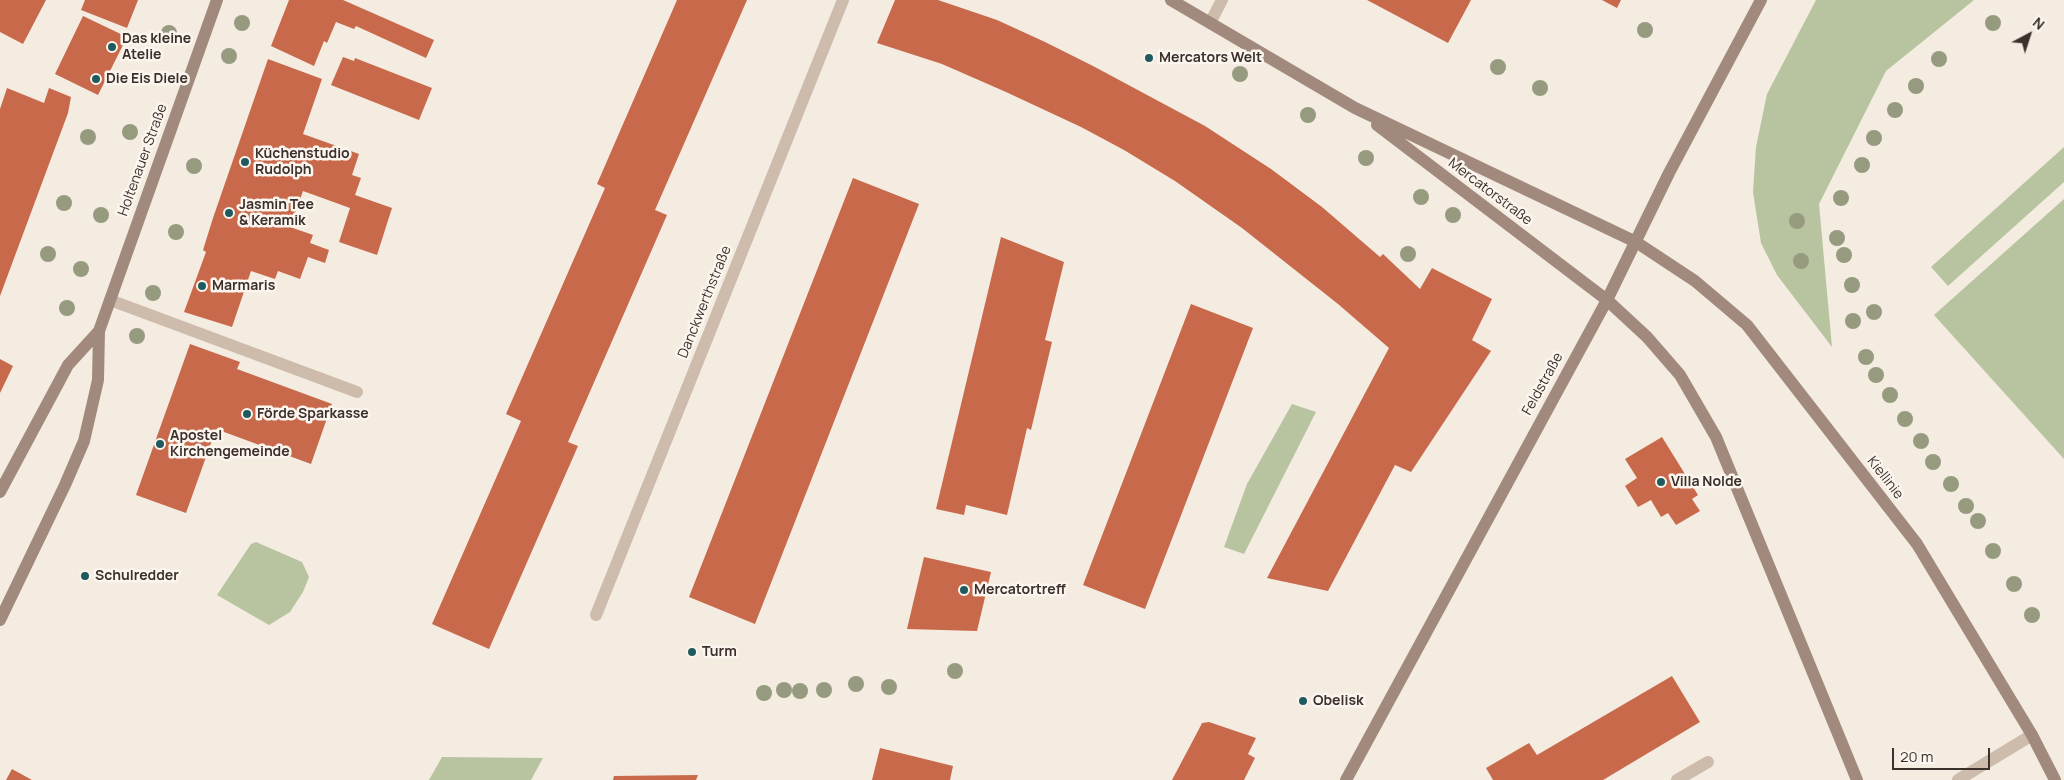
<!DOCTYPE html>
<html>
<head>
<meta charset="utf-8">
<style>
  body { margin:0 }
  #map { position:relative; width:2064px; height:780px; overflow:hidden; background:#f4ebe1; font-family:Manrope,sans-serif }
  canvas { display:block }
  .north { position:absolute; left:2004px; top:10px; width:50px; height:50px; -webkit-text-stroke:4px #fbf5ee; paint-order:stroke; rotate:40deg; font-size:14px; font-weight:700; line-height:20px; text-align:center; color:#3b302b }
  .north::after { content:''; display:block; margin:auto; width:18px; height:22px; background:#3b302b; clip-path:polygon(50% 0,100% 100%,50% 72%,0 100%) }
  .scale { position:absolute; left:1892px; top:748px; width:98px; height:22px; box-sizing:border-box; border:2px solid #3b302b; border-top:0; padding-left:6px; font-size:15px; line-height:18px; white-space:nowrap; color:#3b302b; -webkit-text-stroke:4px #fbf5ee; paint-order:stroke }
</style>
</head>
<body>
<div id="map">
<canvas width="2064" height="780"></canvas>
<div class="north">N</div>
<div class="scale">20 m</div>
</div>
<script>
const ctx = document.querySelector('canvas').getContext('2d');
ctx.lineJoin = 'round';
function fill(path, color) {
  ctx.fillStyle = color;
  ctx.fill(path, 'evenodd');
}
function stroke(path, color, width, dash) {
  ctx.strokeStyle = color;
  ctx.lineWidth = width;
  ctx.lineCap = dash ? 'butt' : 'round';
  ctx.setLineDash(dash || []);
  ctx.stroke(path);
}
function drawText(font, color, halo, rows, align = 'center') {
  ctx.font = font + ' Manrope,sans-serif';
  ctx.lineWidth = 5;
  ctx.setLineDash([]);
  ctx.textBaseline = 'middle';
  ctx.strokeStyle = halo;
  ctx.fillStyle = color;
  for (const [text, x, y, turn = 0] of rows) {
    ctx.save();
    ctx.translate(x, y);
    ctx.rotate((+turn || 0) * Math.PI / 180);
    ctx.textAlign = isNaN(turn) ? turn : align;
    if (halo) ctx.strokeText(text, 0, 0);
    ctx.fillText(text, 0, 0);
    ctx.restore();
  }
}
fill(new Path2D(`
  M 1816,0 L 1974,0 L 1886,71 L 1819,204 L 1832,347 L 1777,275 L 1761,243 L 1753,192 L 1756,147 L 1767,94 Z
  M 2064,147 L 2064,182 L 1948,286 L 1931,267 Z
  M 2064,199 L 2064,459 L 1934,315 Z
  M 1292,404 L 1316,412 L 1244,554 L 1224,547 L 1247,484 Z
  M 256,542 L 302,562 L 309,577 L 303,592 L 290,612 L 269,625 L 217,595 L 251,544 Z
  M 442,757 L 543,758 L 531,780 L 429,780 Z`), '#b8c4a0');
fill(new Path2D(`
  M 0,0 L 46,0 L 23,44 L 0,32 Z
  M 85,0 L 138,0 L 127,28 L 81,10 Z
  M 289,0 L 343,0 L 434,40 L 426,58 L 356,26 L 354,29 L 336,22 L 327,43 L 324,41 L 314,66 L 271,46 Z
  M 677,0 L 747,0 L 655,210 L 667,215 L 568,442 L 578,446 L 489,649 L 432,624 L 521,421 L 506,414 L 605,188 L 597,184 Z
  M 895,0 L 938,0 L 997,20 L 1045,42 L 1093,66 L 1205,126 L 1271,169 L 1322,207 L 1380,257 L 1383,254 L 1420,289 L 1432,268 L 1492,299 L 1472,340 L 1491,351 L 1411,472 L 1395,465 L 1328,591 L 1267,578 L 1389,348 L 1338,304 L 1242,228 L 1175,181 L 1124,150 L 1081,127 L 1006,92 L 942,64 L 877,43 Z
  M 1367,0 L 1471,0 L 1448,43 Z
  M 1602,0 L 1621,0 L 1617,8 Z
  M 83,16 L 127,37 L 98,95 L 55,74 Z
  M 343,57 L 354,61 L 355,58 L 432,88 L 419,120 L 331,85 Z
  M 268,59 L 322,79 L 303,134 L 359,154 L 352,175 L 361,178 L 355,195 L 392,208 L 377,255 L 339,242 L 350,208 L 303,191 L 290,227 L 313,235 L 310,243 L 329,250 L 325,263 L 308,257 L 300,279 L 278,271 L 275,279 L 251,271 L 232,327 L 184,312 L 206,252 L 203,250 L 213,218 Z
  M 7,88 L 44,103 L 49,88 L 71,97 L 68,113 L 0,296 L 0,109 Z
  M 853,178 L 919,204 L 755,624 L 689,597 Z
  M 1001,237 L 1064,262 L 1045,340 L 1052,342 L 1031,430 L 1027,428 L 1007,515 L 966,505 L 964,515 L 936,509 Z
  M 1191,304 L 1253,328 L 1145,609 L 1083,585 Z
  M 190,344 L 240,362 L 237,369 L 332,404 L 311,464 L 216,429 L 186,513 L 136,495 Z
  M 0,359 L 13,366 L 0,393 Z
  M 1662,437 L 1698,495 L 1692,499 L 1700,511 L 1676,525 L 1668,513 L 1661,517 L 1651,500 L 1638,507 L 1625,486 L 1637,478 L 1625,459 Z
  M 924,557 L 991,572 L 977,631 L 907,629 Z
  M 1672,676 L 1700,722 L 1603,780 L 1493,780 L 1486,768 L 1529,743 L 1537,755 Z
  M 1209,722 L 1256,738 L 1248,754 L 1255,758 L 1244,780 L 1172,780 L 1199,729 L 1202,723 Z
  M 880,748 L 953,766 L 950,780 L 872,780 Z
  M 12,769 L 32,780 L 6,780 Z
  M 698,775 L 696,780 L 613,780 L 614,776 Z`), '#c8694b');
stroke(new Path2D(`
  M 1210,23 L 1222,0
  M 110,300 L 357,392
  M 1677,780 L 1708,762`), '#cdbbac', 12);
stroke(new Path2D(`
  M 596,615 L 843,0
  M 1958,780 L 2032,735`), '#cdbbac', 12);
stroke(new Path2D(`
  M 1171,0 L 1355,108 L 1636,242 L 1695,281 L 1747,325 L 1917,544 L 2032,735 L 2055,780
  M 1377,125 L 1607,300 L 1647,337 L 1680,375 L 1716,437 L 1857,780
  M 0,492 L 68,365 L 99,331
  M 0,620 L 65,485 L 84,441 L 98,380 L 99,331 L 217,0
  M 1346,780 L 1607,300 L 1669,173 L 1761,0`), '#a18a7d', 12);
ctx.fillStyle = '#969b7f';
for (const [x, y] of [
  [242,23],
  [1993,23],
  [1645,30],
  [169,33],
  [229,56],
  [1939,59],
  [1498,67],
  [1240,74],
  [1916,86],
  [1540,88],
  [1895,110],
  [1308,115],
  [130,132],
  [88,137],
  [1874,138],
  [1366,158],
  [1862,165],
  [194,166],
  [1421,197],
  [1841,198],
  [64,203],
  [101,215],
  [1453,215],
  [1797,221],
  [176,232],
  [1837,238],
  [48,254],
  [1408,254],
  [1844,255],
  [1801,261],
  [81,269],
  [1852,285],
  [153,293],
  [67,308],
  [1874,312],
  [1853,321],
  [137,336],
  [1866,357],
  [1876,375],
  [1890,395],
  [1905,419],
  [1921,441],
  [1933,462],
  [1951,484],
  [1966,506],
  [1978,521],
  [1993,551],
  [2014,584],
  [2032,615],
  [955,671],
  [856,684],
  [889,687],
  [784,690],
  [824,690],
  [800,691],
  [764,693]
]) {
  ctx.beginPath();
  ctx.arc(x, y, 8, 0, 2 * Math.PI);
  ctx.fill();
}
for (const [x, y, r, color] of [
  [112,47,5,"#1f5a5e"],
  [1149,58,5,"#1f5a5e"],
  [96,79,5,"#1f5a5e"],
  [245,162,5,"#1f5a5e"],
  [229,213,5,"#1f5a5e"],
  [202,286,5,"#1f5a5e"],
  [247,414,5,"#1f5a5e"],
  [160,444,5,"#1f5a5e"],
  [1661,482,5,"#1f5a5e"],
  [85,576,5,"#1f5a5e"],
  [964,590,5,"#1f5a5e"],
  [692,652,5,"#1f5a5e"],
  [1303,701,5,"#1f5a5e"]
]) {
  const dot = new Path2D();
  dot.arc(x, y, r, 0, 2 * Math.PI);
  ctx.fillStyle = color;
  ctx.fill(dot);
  stroke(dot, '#fbf5ee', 2);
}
drawText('bold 14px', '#3b302b', '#fbf5ee', [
  ["Das kleine",122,39],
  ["Atelie",122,55],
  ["Mercators Welt",1159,58],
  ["Die Eis Diele",106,79],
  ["Küchenstudio",255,154],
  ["Rudolph",255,170],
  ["Jasmin Tee",239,205],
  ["& Keramik",239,221],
  ["Marmaris",212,286],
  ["Förde Sparkasse",257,414],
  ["Apostel",170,436],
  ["Kirchengemeinde",170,452],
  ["Villa Nolde",1671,482],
  ["Schulredder",95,576],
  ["Mercatortreff",974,590],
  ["Turm",702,652],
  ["Obelisk",1313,701]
], 'left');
drawText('14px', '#3b302b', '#fbf5ee', [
  ["Holtenauer Straße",143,160,-70],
  ["Mercatorstraße",1490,192,37],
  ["Danckwerthstraße",705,302,-68],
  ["Feldstraße",1543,384,-61],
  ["Kiellinie",1885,478,52]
]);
</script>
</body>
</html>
